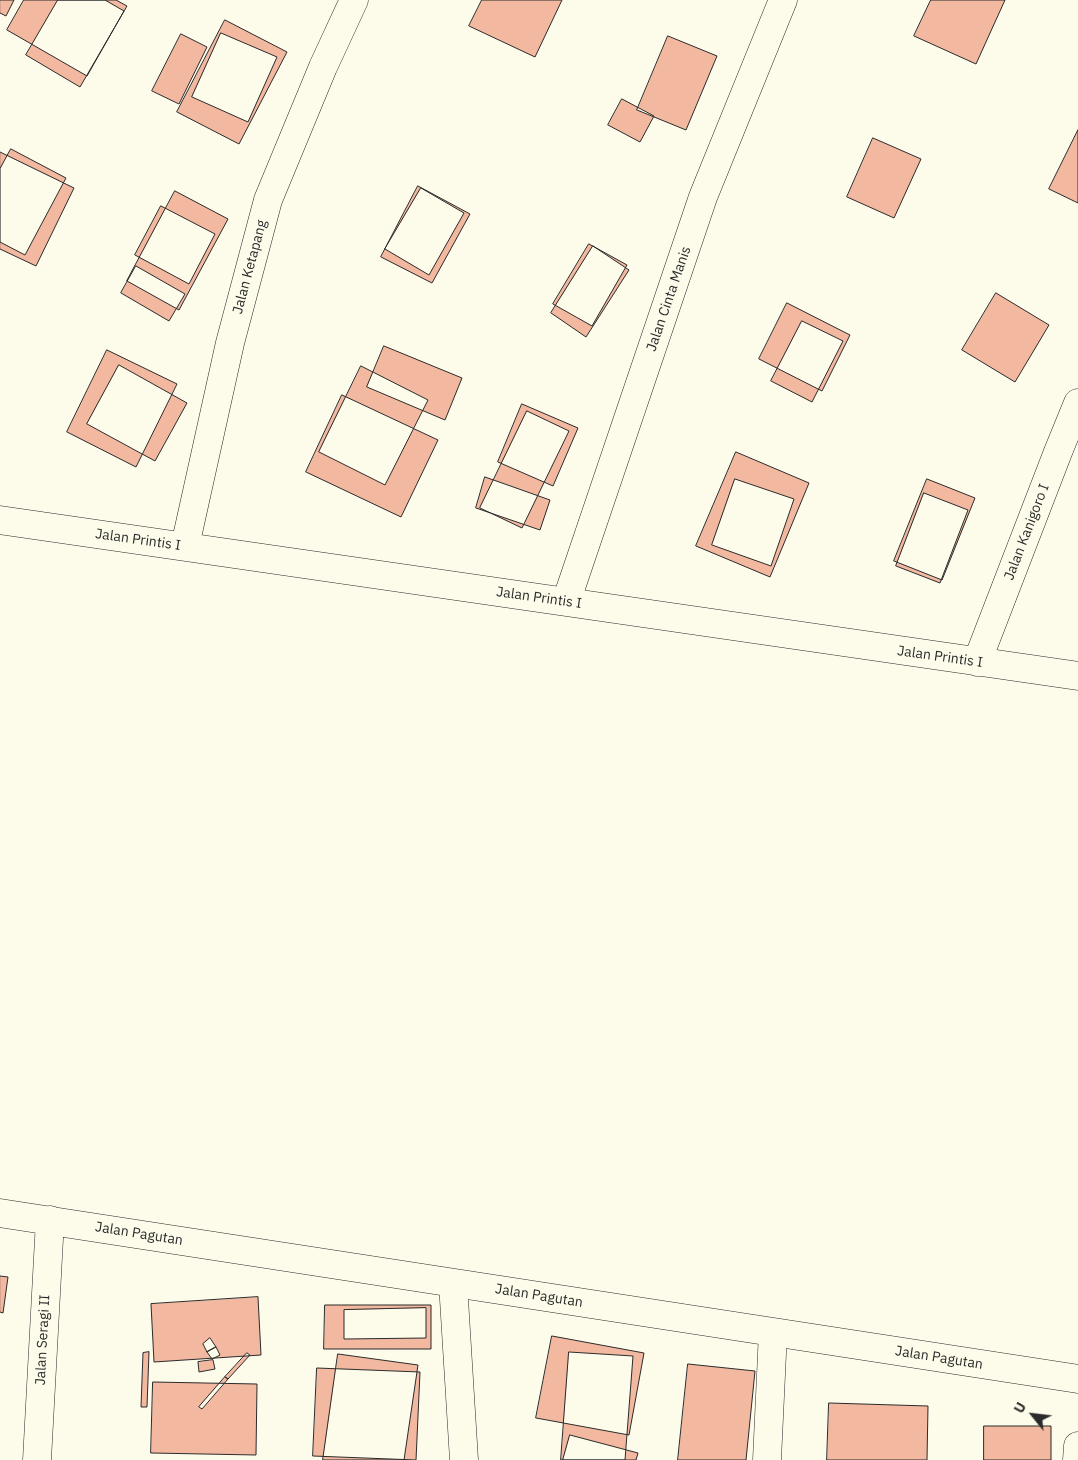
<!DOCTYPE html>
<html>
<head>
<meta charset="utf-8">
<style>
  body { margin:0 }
  #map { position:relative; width:1078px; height:1460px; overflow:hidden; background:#fdfbea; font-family:"IBM Plex Sans",sans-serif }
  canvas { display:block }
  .north { position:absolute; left:1008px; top:1390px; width:50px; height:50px; -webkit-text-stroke:4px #fdfbea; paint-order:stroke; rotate:299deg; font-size:14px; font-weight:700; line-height:20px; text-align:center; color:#2b2b2b }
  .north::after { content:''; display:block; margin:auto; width:18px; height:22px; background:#2b2b2b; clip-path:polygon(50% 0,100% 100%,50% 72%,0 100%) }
</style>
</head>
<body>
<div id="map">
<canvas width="1078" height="1460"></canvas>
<div class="north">U</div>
</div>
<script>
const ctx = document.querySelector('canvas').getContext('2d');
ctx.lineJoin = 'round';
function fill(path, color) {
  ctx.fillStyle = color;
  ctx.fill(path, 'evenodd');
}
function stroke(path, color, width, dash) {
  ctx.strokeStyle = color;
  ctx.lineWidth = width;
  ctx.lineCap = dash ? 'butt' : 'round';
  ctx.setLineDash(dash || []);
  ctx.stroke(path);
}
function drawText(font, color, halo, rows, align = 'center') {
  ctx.font = font + ' "IBM Plex Sans",sans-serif';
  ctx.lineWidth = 4;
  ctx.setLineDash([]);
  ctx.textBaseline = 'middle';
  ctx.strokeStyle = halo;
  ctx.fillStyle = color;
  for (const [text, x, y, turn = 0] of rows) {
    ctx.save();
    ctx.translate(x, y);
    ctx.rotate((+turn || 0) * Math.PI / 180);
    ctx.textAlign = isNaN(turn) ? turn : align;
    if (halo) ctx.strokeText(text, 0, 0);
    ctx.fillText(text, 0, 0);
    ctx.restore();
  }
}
const building = new Path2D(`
  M 0,0 L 14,0 L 6,16 L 0,13 Z
  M 24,0 L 105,0 L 124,11 L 87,76 L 7,30 Z
  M 58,0 L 116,0 L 127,6 L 80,87 L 26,55 Z
  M 482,0 L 562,0 L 535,57 L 469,26 Z
  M 931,0 L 1005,0 L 976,64 L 914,36 Z
  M 225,20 L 287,52 L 239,144 L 177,112 Z
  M 221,33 L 277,57 L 248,122 L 192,97 Z
  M 181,34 L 207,47 L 179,104 L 152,91 Z
  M 668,36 L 717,56 L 686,130 L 637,110 Z
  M 622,99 L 654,116 L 640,142 L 608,125 Z
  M 1078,130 L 1078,203 L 1049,189 Z
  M 873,138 L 921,159 L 894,218 L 847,197 Z
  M 11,149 L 66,178 L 25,255 L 0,242 L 0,169 Z
  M 0,152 L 74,188 L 36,266 L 0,249 Z
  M 418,186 L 470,214 L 432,283 L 381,257 Z
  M 421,188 L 464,213 L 429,275 L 385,249 Z
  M 175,191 L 228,219 L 179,310 L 127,281 Z
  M 161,206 L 215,234 L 189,284 L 135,255 Z
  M 589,244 L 627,265 L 592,326 L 553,304 Z
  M 593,246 L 629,270 L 586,337 L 551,313 Z
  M 136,266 L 185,294 L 169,321 L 121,293 Z
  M 996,293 L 1049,325 L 1015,382 L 962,350 Z
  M 787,303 L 850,335 L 822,391 L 759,359 Z
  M 802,321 L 843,341 L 812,402 L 771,381 Z
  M 384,346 L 462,378 L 445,420 L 367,387 Z
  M 107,350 L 177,384 L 136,467 L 67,432 Z
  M 119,365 L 187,403 L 155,461 L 87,424 Z
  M 361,366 L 428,400 L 385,485 L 319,452 Z
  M 342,395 L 438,440 L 401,517 L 306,472 Z
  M 522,404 L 578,428 L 553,486 L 498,462 Z
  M 527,411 L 569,431 L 522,528 L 480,508 Z
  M 736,452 L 809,483 L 770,577 L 696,546 Z
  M 485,477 L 550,500 L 540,530 L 476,508 Z
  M 735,479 L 794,499 L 771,566 L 712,545 Z
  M 927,479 L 975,498 L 942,580 L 894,561 Z
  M 924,493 L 968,510 L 940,583 L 896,566 Z
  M 0,1276 L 8,1277 L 3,1313 L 0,1312 Z
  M 258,1297 L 261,1355 L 154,1362 L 151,1304 Z
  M 325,1305 L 431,1305 L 431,1349 L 324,1349 Z
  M 426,1308 L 426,1338 L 344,1339 L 344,1310 Z
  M 552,1336 L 644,1353 L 629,1435 L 536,1418 Z
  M 210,1338 L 216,1347 L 207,1352 L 203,1344 Z
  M 216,1347 L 220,1355 L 212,1359 L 207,1352 Z
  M 149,1352 L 147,1407 L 141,1407 L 143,1353 Z
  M 569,1352 L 633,1356 L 625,1460 L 561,1460 Z
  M 247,1353 L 250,1355 L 228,1379 L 225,1377 Z
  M 338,1354 L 418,1365 L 404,1460 L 323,1460 Z
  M 213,1360 L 215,1369 L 199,1372 L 198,1362 Z
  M 688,1364 L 755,1371 L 746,1460 L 678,1460 Z
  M 317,1368 L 420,1372 L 416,1460 L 313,1456 Z
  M 225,1377 L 228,1379 L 202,1409 L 199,1407 Z
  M 153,1382 L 257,1384 L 256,1455 L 151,1453 Z
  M 829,1403 L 928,1406 L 927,1460 L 827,1460 Z
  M 984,1426 L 1051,1426 L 1051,1460 L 984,1460 Z
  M 570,1435 L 638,1453 L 636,1460 L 563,1460 Z`);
fill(building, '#f2b8a0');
stroke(building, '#2b2b2b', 1);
const street = new Path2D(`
  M 0,520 L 1078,676
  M 185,546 L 230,343 L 268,200 L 323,67 L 354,0
  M 566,602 L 703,197 L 783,0
  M 977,662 L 1058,452 L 1078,403
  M 0,1213 L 1078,1379
  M 453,1283 L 464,1460
  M 37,1460 L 50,1220
  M 767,1460 L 773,1332
  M 1077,1460 L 1078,1446`);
stroke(street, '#2b2b2b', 29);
stroke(street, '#fdfbea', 28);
drawText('14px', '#2b2b2b', '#fdfbea', [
  ["Jalan Ketapang",250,267,-75],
  ["Jalan Cinta Manis",669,299,-71],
  ["Jalan Kanigoro I",1027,532,-69],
  ["Jalan Printis I",138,540,8],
  ["Jalan Printis I",539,598,8],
  ["Jalan Printis I",940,657,8],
  ["Jalan Pagutan",139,1234,9],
  ["Jalan Pagutan",539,1296,9],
  ["Jalan Seragi II",43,1340,-87],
  ["Jalan Pagutan",939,1358,9]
]);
</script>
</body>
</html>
